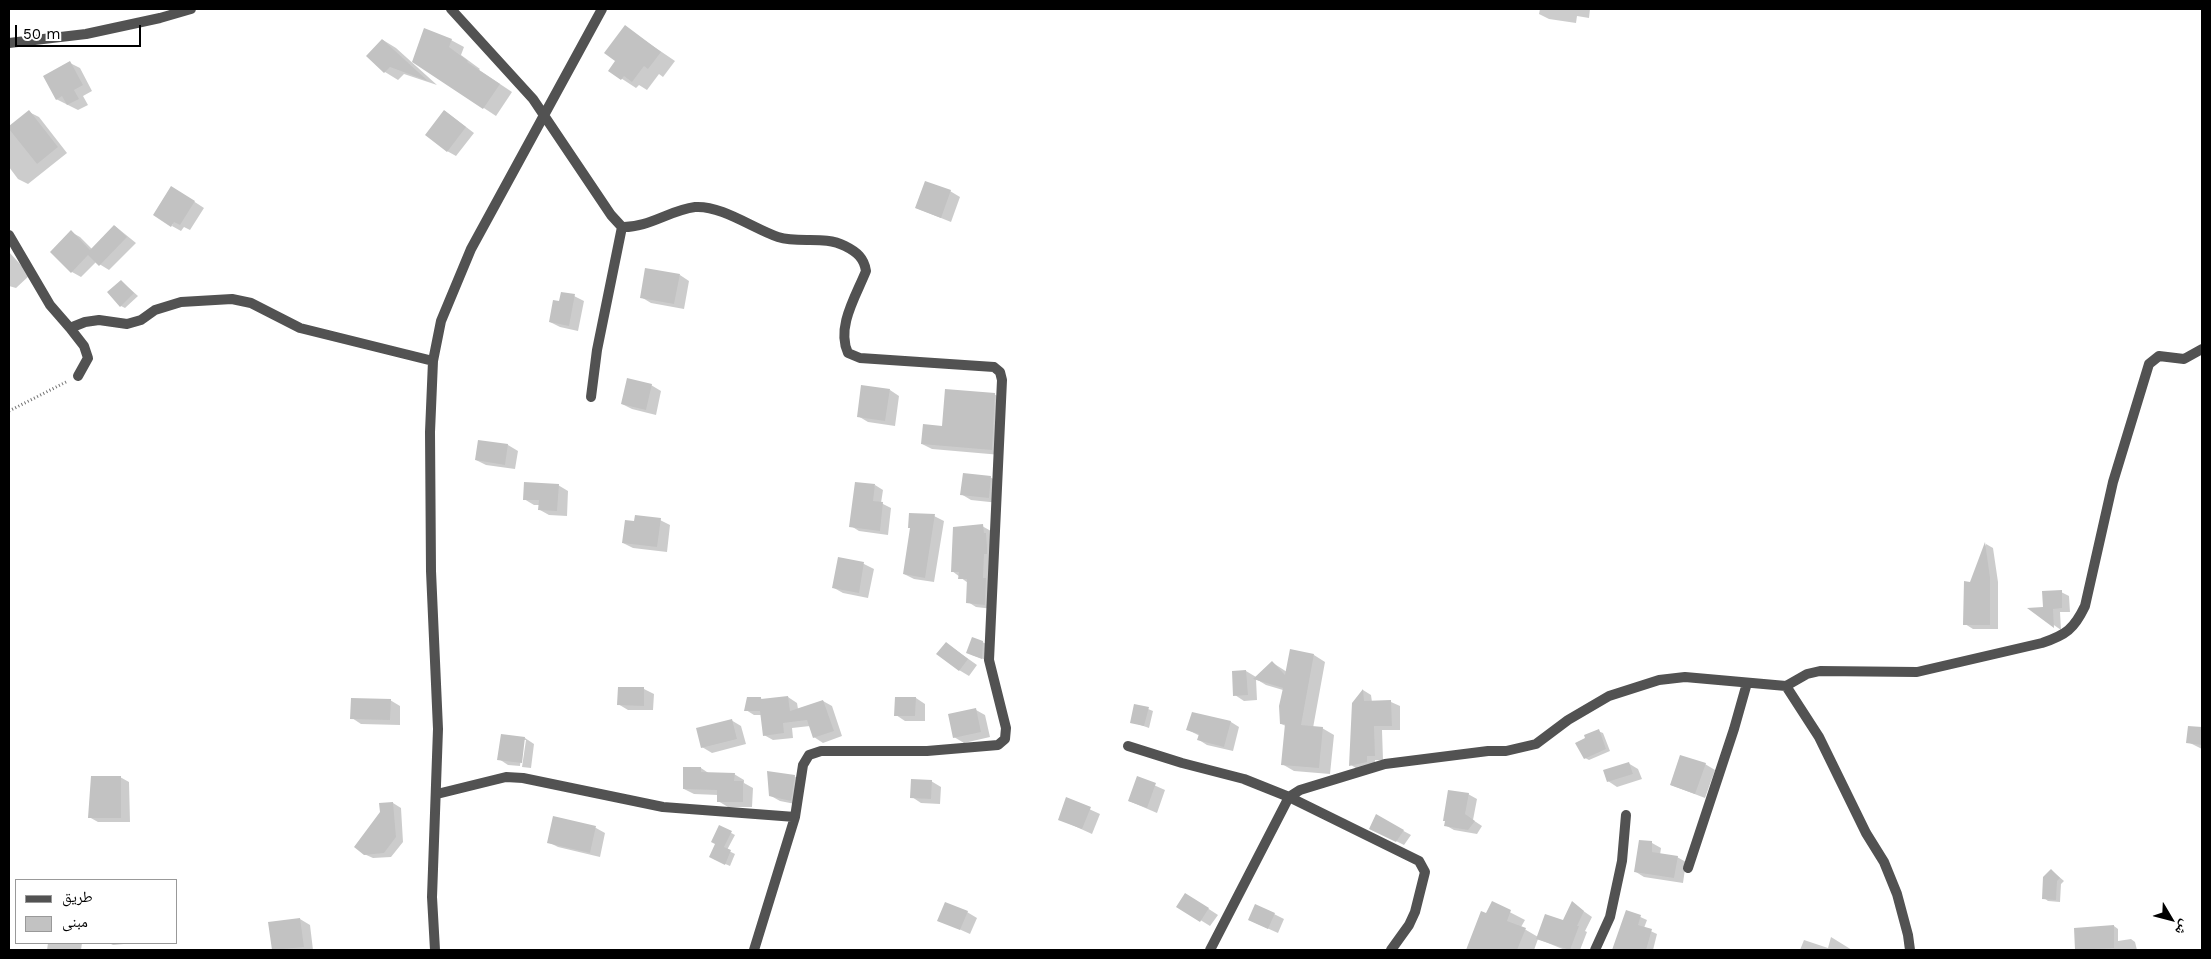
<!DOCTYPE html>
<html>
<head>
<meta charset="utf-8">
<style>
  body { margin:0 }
  #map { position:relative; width:2211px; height:959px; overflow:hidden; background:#fff; font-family:"Work Sans","Noto Naskh Arabic",sans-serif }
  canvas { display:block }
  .frame { position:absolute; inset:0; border:10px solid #000; pointer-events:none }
  .legend { position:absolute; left:15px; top:879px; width:162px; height:65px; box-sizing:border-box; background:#fff; border:1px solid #999; margin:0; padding:6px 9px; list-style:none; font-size:15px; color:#000 }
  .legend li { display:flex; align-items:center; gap:10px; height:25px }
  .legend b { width:25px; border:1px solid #999 }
  .north { position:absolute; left:2146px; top:894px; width:50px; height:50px; -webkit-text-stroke:4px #fff; paint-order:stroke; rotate:127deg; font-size:14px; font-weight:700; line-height:20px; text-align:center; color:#000 }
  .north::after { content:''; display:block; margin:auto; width:18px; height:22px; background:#000; clip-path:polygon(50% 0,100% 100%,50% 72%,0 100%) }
  .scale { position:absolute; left:15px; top:25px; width:126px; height:22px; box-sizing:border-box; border:2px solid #000; border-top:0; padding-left:6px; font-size:15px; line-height:18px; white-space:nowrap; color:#000; -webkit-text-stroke:4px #fff; paint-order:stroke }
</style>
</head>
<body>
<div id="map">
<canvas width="2211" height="959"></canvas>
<div class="frame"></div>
<ul class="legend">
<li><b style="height:6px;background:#525252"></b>طريق</li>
<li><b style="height:14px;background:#c2c2c2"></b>مبنى</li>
</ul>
<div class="north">ش</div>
<div class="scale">50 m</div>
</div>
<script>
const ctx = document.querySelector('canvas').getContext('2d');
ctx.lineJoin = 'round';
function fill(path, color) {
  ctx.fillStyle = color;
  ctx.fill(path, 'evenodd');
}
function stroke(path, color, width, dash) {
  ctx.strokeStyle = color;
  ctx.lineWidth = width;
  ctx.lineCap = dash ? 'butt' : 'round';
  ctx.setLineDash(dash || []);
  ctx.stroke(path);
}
fill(new Path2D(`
  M 1540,9 L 1590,9 L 1589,18 L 1577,16 L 1576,23 L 1549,19 L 1539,14 Z
  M 625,27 L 675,61 L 663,77 L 659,74 L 647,90 L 639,85 L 636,88 L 610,71 L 617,61 Z
  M 383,40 L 396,48 L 437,85 L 404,74 L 398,80 L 385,72 L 368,56 Z
  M 451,40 L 464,47 L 461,55 L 480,69 L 479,70 L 512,92 L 496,116 L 414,62 Z
  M 70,63 L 80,68 L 92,91 L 83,96 L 88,105 L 78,110 L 56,99 Z
  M 445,111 L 474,133 L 456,156 L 447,151 Z
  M 29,112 L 39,117 L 67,153 L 28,184 L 18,179 L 9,167 L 9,128 Z
  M 950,191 L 960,197 L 951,222 L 916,208 Z
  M 181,193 L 204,208 L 190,230 L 184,227 L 181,231 L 172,226 Z
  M 115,226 L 136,243 L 109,270 L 96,262 L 81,277 L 72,272 L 71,232 L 80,237 L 92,249 Z
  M 9,252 L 30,275 L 16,288 L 9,286 Z
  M 680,275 L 689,281 L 684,309 L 651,303 L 641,297 Z
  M 121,281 L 138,296 L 125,308 L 121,306 Z
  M 574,296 L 584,301 L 578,331 L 560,327 L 550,322 L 560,302 Z
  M 651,385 L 661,391 L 656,415 L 632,409 L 622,404 Z
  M 890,390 L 899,396 L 895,426 L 868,422 L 858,416 Z
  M 994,394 L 1004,400 L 1001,455 L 932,449 L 922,444 L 943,427 Z
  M 479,441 L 508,445 L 518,451 L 515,469 L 486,465 L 476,460 Z
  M 990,477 L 1000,483 L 999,503 L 971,500 L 961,494 Z
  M 558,485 L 568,491 L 567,516 L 549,515 L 540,510 L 540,505 L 534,505 L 524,499 Z
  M 875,485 L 883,490 L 881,503 L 891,508 L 888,535 L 859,531 L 851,526 Z
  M 934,516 L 944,521 L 934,582 L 914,579 L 904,574 L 911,528 Z
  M 660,520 L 670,525 L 667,552 L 633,548 L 623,543 L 635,522 Z
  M 982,526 L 991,531 L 993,609 L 976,607 L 968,602 L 968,583 L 952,571 Z
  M 1986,544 L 1993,548 L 1998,582 L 1998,629 L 1973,629 L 1965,624 L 1971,583 Z
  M 839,559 L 864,564 L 874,569 L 868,598 L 843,593 L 834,588 Z
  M 2061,592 L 2069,596 L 2070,612 L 2060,612 L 2061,630 L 2031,609 L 2044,608 Z
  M 982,642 L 987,644 L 986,660 L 972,655 Z
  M 946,643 L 977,665 L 969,676 L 959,670 Z
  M 1314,655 L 1325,662 L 1313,728 L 1322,728 L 1334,735 L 1330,774 L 1294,771 L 1282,764 L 1286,726 L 1281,724 L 1283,690 L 1266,685 L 1256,679 L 1257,700 L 1244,701 L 1235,695 L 1246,671 L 1256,677 L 1273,663 L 1287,672 Z
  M 619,688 L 644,689 L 654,694 L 653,710 L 628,710 L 618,704 Z
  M 1363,690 L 1371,695 L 1372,702 L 1391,702 L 1400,706 L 1400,730 L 1382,730 L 1383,760 L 1375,760 L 1375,767 L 1359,770 L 1351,765 Z
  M 788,697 L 797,703 L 798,709 L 823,701 L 832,706 L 842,736 L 823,743 L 814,737 L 810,726 L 792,728 L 793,738 L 773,740 L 764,735 L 762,715 L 754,715 L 746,710 L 760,698 L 764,700 Z
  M 916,698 L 925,704 L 925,721 L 905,721 L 896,715 Z
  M 390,700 L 400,706 L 400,725 L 361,724 L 352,718 Z
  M 1148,709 L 1153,711 L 1149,728 L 1132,722 Z
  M 976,710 L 985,715 L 990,737 L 964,743 L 954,737 Z
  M 1193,714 L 1231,722 L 1239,727 L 1233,751 L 1207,745 L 1199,740 L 1200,736 L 1188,730 Z
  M 731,720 L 741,726 L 746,744 L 712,753 L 702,747 Z
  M 2189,727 L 2202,729 L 2202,749 L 2188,742 Z
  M 1598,731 L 1603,733 L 1610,751 L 1589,760 L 1585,758 Z
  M 525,738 L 534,744 L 531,768 L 522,767 L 526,740 L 523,740 L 520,766 L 508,765 L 499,759 Z
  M 1628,763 L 1638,769 L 1642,779 L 1617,787 L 1608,781 Z
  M 1705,764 L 1715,770 L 1705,798 L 1671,785 Z
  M 684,768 L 701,768 L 710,774 L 734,774 L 744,780 L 744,783 L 753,788 L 752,807 L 728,807 L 718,801 L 718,795 L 694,794 L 684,789 Z
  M 794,776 L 804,782 L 800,805 L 780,801 L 771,796 Z
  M 120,777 L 129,782 L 130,822 L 98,822 L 89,817 Z
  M 1138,778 L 1165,790 L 1157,813 L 1129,801 Z
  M 931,781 L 941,787 L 940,804 L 921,803 L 912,797 Z
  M 1468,794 L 1477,799 L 1473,820 L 1482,826 L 1477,834 L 1454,830 L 1445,825 Z
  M 1067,799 L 1100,814 L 1092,834 L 1059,819 Z
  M 393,803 L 401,808 L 403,842 L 391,857 L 373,858 L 364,854 L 381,813 L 381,804 Z
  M 1376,816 L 1411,835 L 1404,845 L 1378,832 Z
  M 554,818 L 596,828 L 605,833 L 600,857 L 558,847 L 548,842 Z
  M 720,827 L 735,835 L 727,850 L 735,854 L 730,866 L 714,859 Z
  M 1652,843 L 1661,848 L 1660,855 L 1677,857 L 1686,862 L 1683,883 L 1644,877 L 1636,872 Z
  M 2051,870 L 2064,881 L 2061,884 L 2060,902 L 2048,901 L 2044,898 Z
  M 1195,900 L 1218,915 L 1210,926 L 1178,906 Z
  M 1492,903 L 1525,920 L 1521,927 L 1538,937 L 1564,922 L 1572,903 L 1592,917 L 1585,931 L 1587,932 L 1580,950 L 1565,950 L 1538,939 L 1534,950 L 1469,950 Z
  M 1627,911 L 1647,920 L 1644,928 L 1657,934 L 1653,950 L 1620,950 L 1615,947 Z
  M 967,912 L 977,918 L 970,934 L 939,920 Z
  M 1274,914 L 1284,919 L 1278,933 L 1249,920 Z
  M 300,919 L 310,925 L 313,950 L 273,950 Z
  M 2114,926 L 2118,929 L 2118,941 L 2131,939 L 2135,942 L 2137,950 L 2077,950 L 2075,929 Z
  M 1831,937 L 1852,950 L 1800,950 L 1804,940 L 1828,948 Z
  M 48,943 L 82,943 L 81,950 L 47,950 Z
  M 109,943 L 135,943 L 113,945 Z`), '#0003');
fill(new Path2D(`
  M 625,25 L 661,52 L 648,69 L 644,66 L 632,82 L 624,76 L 621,80 L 608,71 L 615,61 L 604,53 Z
  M 424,28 L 452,39 L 449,47 L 468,61 L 467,62 L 500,84 L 483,109 L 412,62 Z
  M 382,39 L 428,81 L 390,67 L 384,73 L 366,56 Z
  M 70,61 L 83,85 L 74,90 L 79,99 L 67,105 L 62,96 L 56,100 L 43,76 Z
  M 29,110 L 58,147 L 37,164 L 9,129 L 9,126 Z
  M 444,110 L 466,127 L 447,152 L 425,135 Z
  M 925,181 L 951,190 L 941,218 L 915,208 Z
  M 171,186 L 195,201 L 180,225 L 174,222 L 171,227 L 153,215 Z
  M 114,225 L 127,237 L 99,266 L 88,255 L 71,273 L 50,252 L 71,230 L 90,250 Z
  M 645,268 L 680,274 L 674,304 L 640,298 Z
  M 121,280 L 134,293 L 120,307 L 107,292 Z
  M 561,292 L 575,294 L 569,326 L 549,322 L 553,300 L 559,301 Z
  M 627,378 L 652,384 L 646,410 L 621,404 Z
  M 861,385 L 890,389 L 885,421 L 857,417 Z
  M 945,389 L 995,393 L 992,450 L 921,444 L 923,424 L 942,426 Z
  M 478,440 L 508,444 L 505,465 L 475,460 Z
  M 963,473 L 991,476 L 989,498 L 960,495 Z
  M 524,482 L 559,484 L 557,511 L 538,510 L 539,500 L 523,500 Z
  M 855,482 L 875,484 L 873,501 L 883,502 L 880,531 L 849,527 Z
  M 909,513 L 935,514 L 925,578 L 903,574 L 910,528 L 908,528 Z
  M 635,515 L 661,518 L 657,547 L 622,543 L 625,520 L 634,521 Z
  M 983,524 L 984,533 L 986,533 L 987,547 L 987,554 L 984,554 L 983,578 L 986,578 L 985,605 L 966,603 L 967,579 L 958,579 L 959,572 L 951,572 L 953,527 Z
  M 1985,542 L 1990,577 L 1990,625 L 1963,625 L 1964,581 L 1970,582 Z
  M 838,557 L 864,562 L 859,593 L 832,588 Z
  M 2062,590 L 2062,608 L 2053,609 L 2054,628 L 2027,608 L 2043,607 L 2042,591 Z
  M 972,637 L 983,641 L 982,659 L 966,653 Z
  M 946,642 L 968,659 L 959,671 L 936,654 Z
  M 1290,649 L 1314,654 L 1301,725 L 1323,727 L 1319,768 L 1281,765 L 1285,724 L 1280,724 L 1279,706 L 1283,688 L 1253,679 L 1272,661 L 1285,675 Z
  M 1246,670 L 1248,695 L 1233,696 L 1232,671 Z
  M 618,687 L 644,687 L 644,706 L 617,705 Z
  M 1363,689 L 1364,701 L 1391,700 L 1392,726 L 1374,726 L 1375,756 L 1367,756 L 1367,762 L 1349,766 L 1352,703 Z
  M 788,696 L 790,711 L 823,700 L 834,731 L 813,738 L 807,720 L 783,723 L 784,733 L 763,736 L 760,711 L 744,711 L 747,697 L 761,697 L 761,699 Z
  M 895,697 L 916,697 L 915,716 L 894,716 Z
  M 351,698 L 391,699 L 390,720 L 350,719 Z
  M 1134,704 L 1149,707 L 1144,726 L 1130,723 Z
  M 976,708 L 981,732 L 953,738 L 948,714 Z
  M 1192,712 L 1231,721 L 1224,747 L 1197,740 L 1199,734 L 1186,730 Z
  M 732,719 L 737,739 L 701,748 L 696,728 Z
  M 2188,726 L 2202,727 L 2202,745 L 2186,743 Z
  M 1599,729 L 1606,749 L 1584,759 L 1575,743 L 1585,738 L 1584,735 Z
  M 501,734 L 525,737 L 522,763 L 497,760 Z
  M 1680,755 L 1706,763 L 1695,794 L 1670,785 Z
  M 1629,762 L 1633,774 L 1607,782 L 1603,770 Z
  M 683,767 L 701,767 L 701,772 L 735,773 L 734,781 L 743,781 L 743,802 L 717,802 L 717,790 L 683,789 Z
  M 767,771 L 795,775 L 791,801 L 769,796 Z
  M 91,776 L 121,776 L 121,818 L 88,818 Z
  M 1137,776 L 1156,783 L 1147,808 L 1128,801 Z
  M 911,779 L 932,780 L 931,799 L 910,798 Z
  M 1448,790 L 1469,793 L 1465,814 L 1475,821 L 1468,830 L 1444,826 L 1445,821 L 1443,821 Z
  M 1066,797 L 1091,807 L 1082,829 L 1058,820 Z
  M 393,802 L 396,837 L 384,853 L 364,855 L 354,847 L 380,812 L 379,803 Z
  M 1376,814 L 1404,830 L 1396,842 L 1369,829 Z
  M 553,816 L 596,826 L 590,853 L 547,843 Z
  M 719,825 L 732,831 L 724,847 L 731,850 L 725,865 L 709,857 L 715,844 L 711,842 Z
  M 1639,840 L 1652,841 L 1652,852 L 1678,856 L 1674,878 L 1634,872 Z
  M 2051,869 L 2060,878 L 2057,881 L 2056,900 L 2042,899 L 2043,877 Z
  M 1185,893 L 1209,908 L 1200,922 L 1176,907 Z
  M 1492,901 L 1511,910 L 1507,921 L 1526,928 L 1517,950 L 1466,950 L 1481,911 L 1486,913 Z
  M 1572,901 L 1584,911 L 1577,926 L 1579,926 L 1570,950 L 1536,939 L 1545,914 L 1563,920 Z
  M 945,902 L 968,911 L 960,930 L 937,921 Z
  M 1255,904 L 1275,913 L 1268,929 L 1248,920 Z
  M 1626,910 L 1641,915 L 1638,925 L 1652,929 L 1646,950 L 1612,950 Z
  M 300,918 L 304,947 L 272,950 L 268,922 Z
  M 2114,925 L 2114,948 L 2075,950 L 2074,928 Z`), '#c2c2c2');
stroke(new Path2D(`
  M 9,411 L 68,381`), '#747474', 3, [1, 2.5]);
stroke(new Path2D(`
  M 9,43 L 86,34 L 160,18 L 191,9
  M 9,235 L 50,305 L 70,328 L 85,322 L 99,320 L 127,324 L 141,320 L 155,310 L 181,302 L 232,299 L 251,303 L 300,328 L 433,361
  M 70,328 L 84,346 L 88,358 L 78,376
  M 591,397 L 597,350 L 622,227
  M 1786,686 L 1819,737 L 1866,833 L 1884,862 L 1897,894 L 1908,935 L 1910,950
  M 1128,746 L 1182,763 L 1244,779 L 1289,797 L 1419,861 L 1425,872 L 1415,912 L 1409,925 L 1391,950
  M 437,794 L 506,777 L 523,778 L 663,807 L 795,817 L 803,765 L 809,755 L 821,751 L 927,751 L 998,745 L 1005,739 L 1006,728 L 989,660 L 1002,380 L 1000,372 L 994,367 L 860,358 L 848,353 C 836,327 856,296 866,271 C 864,258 857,252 845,246 C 824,235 800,244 778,237 C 754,229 721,205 695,207 C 670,210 648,228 622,227 L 611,215 L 533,99 L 451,9
  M 1688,868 L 1734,729 L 1747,683
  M 435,950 L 432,897 L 438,729 L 431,571 L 430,432 L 433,361 L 441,321 L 471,249 L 602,9
  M 754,950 L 795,817
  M 1210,950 L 1289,797 L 1300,790 L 1385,764 L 1488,751 L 1506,751 L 1536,744 L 1568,720 L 1609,696 L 1659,680 L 1685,677 L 1786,686 L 1807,674 L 1820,671 L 1917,672 L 2042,643 C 2066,635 2074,629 2085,606 L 2113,482 L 2149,364 L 2159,356 L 2184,359 L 2202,349
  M 1595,950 L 1610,917 L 1622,861 L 1626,815`), '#525252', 10);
</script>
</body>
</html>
